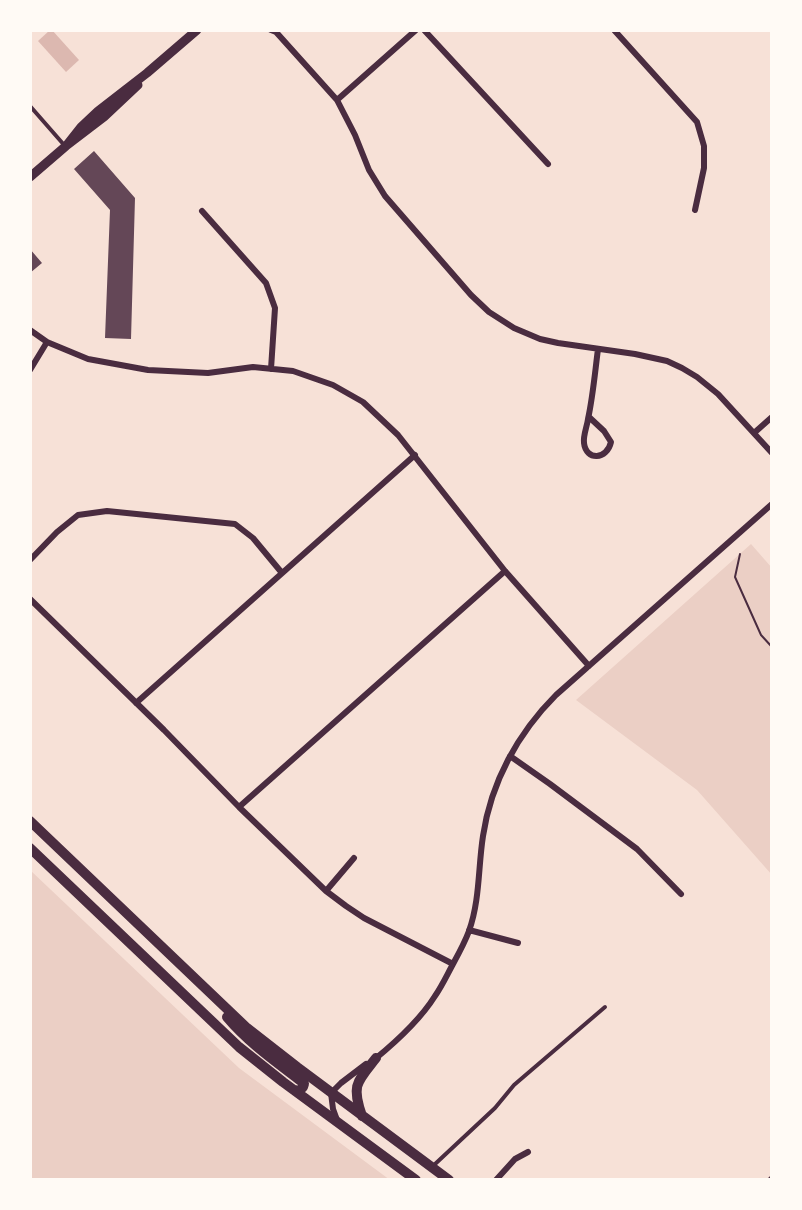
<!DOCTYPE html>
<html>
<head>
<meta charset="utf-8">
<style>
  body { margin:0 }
  #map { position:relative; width:802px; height:1210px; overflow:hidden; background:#f7e1d7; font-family:"Roboto Serif",serif }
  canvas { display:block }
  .frame { position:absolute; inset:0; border:32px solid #fffaf5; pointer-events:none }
</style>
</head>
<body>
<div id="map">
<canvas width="802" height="1210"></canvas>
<div class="frame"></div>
</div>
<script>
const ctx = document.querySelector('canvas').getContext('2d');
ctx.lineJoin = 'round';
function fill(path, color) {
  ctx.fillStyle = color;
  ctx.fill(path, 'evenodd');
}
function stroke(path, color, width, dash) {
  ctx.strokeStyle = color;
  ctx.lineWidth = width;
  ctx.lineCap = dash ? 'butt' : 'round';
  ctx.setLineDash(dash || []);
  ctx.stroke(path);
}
fill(new Path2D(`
  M 751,544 L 772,568 L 772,875 L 697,790 L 576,700 Z
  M 30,870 L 239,1068 L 390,1180 L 30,1180 Z`), '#ebcfc5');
fill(new Path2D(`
  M 50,30 L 52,30 L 79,60 L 66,72 L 38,41 Z`), '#dcb8b0');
fill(new Path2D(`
  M 94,151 L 135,198 L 131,339 L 105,338 L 110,210 L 74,169 Z
  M 30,249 L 42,263 L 30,273 Z`), '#644757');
stroke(new Path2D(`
  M 740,554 L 735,577 L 761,635 L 772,647`), '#4a2c40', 2);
stroke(new Path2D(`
  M 30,106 L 65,146
  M 434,1165 L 495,1108 L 514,1085 L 605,1007
  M 769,1180 L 772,1177`), '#4a2c40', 4);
stroke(new Path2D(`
  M 271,30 L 276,32 L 337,100 L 355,135 L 369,170 L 385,196 L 471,295 L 489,312 L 514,328 L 540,339 L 558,343 L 635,354 L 667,361 L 682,368 L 697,377 L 718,394 L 772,453
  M 424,30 L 548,164
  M 614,30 L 697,122 L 704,146 L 704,168 L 695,210
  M 337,100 L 416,30
  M 202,211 L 266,283 L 275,308 L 271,369
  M 30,330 L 47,342 L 88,359 L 148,370 L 208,373 L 253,367 L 293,371 L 333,385 L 363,402 L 398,435 L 505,571 L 589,666
  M 30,370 L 47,342
  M 589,417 L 604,431 L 611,442 C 607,460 586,461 584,443 C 583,435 587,427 588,419 C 593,396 595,372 598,349
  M 754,433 L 772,417
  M 30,560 L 57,532 L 78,515 L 107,511 L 235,524 L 253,538 L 282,573
  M 30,599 L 164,730 L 239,807 L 326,891 L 346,906 L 364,918 L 453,964
  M 136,703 L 415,455
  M 510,756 L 550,784 L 637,849 L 681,894
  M 239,807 L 505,571
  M 326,891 L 354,858
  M 469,930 L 518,943
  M 375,1059 C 397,1041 420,1020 435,996 C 442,986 447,975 453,964 C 459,953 465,942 469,931 C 480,900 478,868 483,836 C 491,782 518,733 556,695 L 772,504
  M 337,1120 L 333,1109 L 331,1093 L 341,1083 L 366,1064
  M 496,1180 L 515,1159 L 528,1152`), '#4a2c40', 6);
stroke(new Path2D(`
  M 66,146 L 81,127 L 98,111 L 147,73 L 197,30
  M 30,177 L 66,146 L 104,117 L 138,85`), '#4a2c40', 9);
stroke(new Path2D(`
  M 30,821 L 247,1028 L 297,1067 L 449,1180
  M 30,848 L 239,1047 L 283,1082 L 416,1180
  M 227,1017 C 248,1042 275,1061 301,1081 L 304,1084 L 303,1087 L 299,1091 L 294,1090
  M 362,1116 C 351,1085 357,1082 376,1058`), '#4a2c40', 10);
</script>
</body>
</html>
